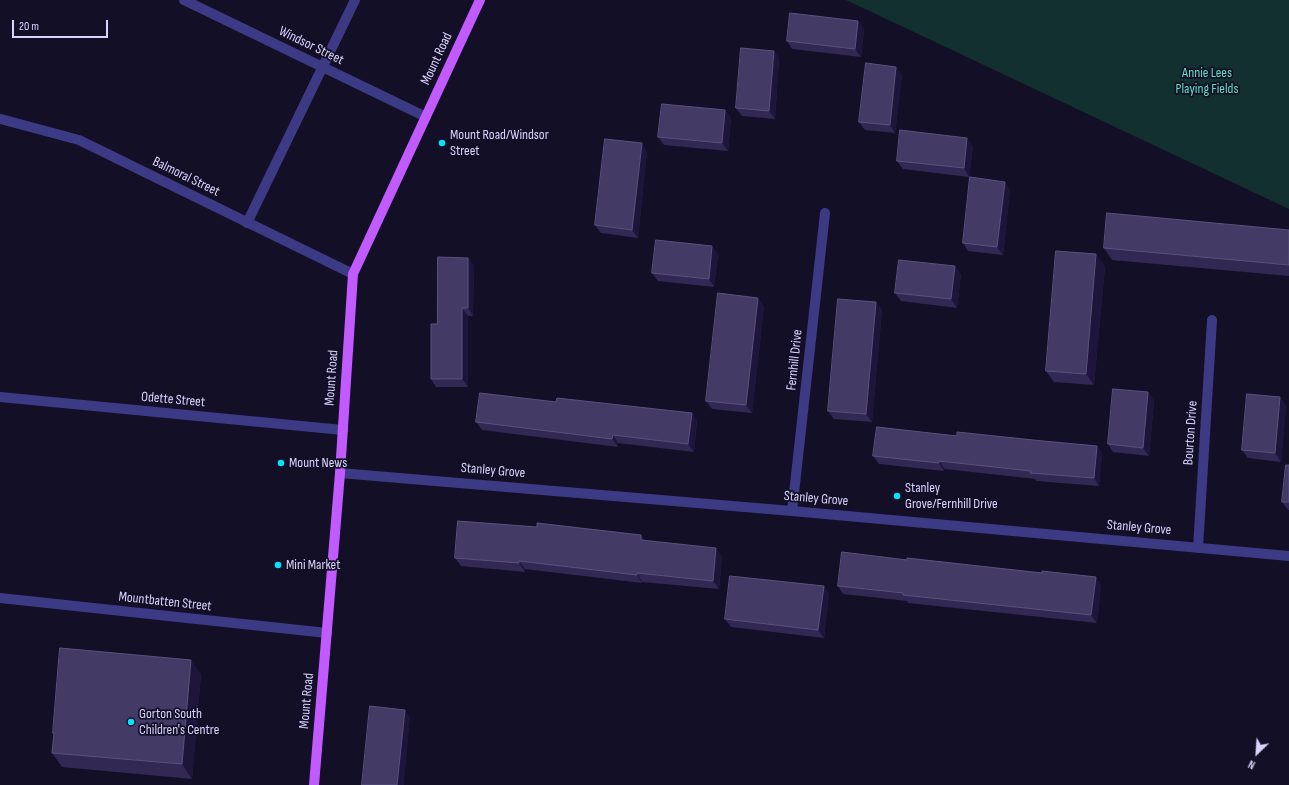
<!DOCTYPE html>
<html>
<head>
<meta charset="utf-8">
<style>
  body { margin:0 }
  #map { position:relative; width:1289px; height:785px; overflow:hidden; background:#130f26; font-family:"Sofia Sans Condensed",sans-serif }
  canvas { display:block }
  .north { position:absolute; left:1237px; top:733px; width:40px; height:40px; -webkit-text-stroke:3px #130f26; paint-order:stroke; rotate:205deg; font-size:11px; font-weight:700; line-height:16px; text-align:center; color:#d9d4ff }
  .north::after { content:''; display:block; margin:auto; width:14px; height:18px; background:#d9d4ff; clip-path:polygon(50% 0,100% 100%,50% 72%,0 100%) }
  .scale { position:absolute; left:12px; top:20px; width:96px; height:18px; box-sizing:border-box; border:2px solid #d9d4ff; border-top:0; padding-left:5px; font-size:12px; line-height:14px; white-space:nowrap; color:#d9d4ff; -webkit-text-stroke:3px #130f26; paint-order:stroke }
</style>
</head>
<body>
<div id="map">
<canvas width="1289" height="785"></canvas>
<div class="north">N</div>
<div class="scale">20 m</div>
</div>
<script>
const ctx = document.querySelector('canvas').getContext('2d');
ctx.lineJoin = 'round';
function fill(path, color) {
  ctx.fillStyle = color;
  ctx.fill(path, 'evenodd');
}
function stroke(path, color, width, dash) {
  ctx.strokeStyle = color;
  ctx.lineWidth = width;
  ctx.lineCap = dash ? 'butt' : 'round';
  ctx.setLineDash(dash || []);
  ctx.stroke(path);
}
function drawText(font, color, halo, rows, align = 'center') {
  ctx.font = font + ' "Sofia Sans Condensed",sans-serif';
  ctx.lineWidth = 3.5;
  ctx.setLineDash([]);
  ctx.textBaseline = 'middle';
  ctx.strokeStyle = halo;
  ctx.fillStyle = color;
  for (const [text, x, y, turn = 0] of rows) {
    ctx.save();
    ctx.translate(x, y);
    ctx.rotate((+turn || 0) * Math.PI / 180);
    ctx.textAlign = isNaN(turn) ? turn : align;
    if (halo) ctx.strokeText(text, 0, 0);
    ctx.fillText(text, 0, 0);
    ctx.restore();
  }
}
fill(new Path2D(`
  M 846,0 L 1289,0 L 1289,209 Z`), '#12302f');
stroke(new Path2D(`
  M 184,0 L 426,117
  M 1,119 L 79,140 L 353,274
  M 247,223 L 355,0
  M 0,397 L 343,430
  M 340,473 L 792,511 L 1289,556
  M 792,511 L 825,213
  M 1198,548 L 1212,320
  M 0,598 L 327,633`), '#3d3a85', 10);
stroke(new Path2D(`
  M 314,785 L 340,473 L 353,274 L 480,0`), '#c25bff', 10);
fill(new Path2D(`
  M 858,21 L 864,29 L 861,57 L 792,49 L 787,41 Z
  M 774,51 L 779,59 L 775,119 L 742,116 L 736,108 Z
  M 896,67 L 902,75 L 895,133 L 865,130 L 859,122 Z
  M 725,110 L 731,118 L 728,151 L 664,145 L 658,137 Z
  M 973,146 L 969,177 L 903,169 L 897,161 Z
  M 647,151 L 638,238 L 601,233 L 595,225 Z
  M 1010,190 L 1003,255 L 968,251 L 963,243 Z
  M 1289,230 L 1289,276 L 1112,260 L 1104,248 Z
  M 718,254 L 714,287 L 658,281 L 652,273 Z
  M 468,258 L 474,266 L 473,316 L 468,316 L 468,387 L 436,387 L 431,379 L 437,324 Z
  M 1105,266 L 1094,385 L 1054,382 L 1046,371 Z
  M 961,274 L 957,308 L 901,301 L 895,293 Z
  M 876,302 L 882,310 L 872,422 L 834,419 L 828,411 Z
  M 764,306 L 752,413 L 712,409 L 706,401 Z
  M 1148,392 L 1154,401 L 1149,456 L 1113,452 L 1108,444 Z
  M 1280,397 L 1286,406 L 1281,462 L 1248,458 L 1242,450 Z
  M 556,402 L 692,413 L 697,421 L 694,452 L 618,443 L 618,447 L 482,430 L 476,422 Z
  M 957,436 L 1043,441 L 1097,446 L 1102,454 L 1099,486 L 1036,481 L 1035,479 L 945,469 L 944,471 L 879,464 L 873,456 Z
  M 1289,465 L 1289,510 L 1288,510 L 1282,502 Z
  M 641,535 L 645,541 L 722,556 L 719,589 L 642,582 L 642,583 L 525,569 L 525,572 L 461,566 L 455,558 Z
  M 1101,585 L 1097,623 L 908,603 L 907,601 L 843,594 L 838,586 Z
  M 824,586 L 829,594 L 824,638 L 731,627 L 725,619 Z
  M 201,674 L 192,779 L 62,767 L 52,753 L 54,735 L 53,733 Z`), '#312854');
fill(new Path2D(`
  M 858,21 L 864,29 L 861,57 L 855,49 Z
  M 774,51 L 779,59 L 775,119 L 769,111 Z
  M 896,67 L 902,75 L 895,133 L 890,125 Z
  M 725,110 L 731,118 L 728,151 L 722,143 Z
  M 967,138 L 973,146 L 969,177 L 964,168 Z
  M 642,143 L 647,151 L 638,238 L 632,230 Z
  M 1005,182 L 1010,190 L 1003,255 L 997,247 Z
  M 712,246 L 718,254 L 714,287 L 709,279 Z
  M 1096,254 L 1105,266 L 1094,385 L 1086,374 Z
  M 468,258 L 474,266 L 473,316 L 468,308 Z
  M 955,266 L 961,274 L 957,308 L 951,299 Z
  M 758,298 L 764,306 L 752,413 L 746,405 Z
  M 876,302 L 882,310 L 872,422 L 866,414 Z
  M 462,308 L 468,316 L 468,387 L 462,379 Z
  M 1148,392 L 1154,401 L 1149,456 L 1143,448 Z
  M 1280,397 L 1286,406 L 1281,462 L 1275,453 Z
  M 692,413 L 697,421 L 694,452 L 688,444 Z
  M 613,435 L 618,443 L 618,447 L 612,439 Z
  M 1097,446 L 1102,454 L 1099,486 L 1094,478 Z
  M 939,461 L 945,469 L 944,471 L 939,463 Z
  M 641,535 L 647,544 L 641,540 Z
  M 716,548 L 722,556 L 719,589 L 713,581 Z
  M 519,561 L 525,569 L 525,572 L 519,563 Z
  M 637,573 L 642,582 L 642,583 L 637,575 Z
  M 1096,577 L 1101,585 L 1097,623 L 1091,615 Z
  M 824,586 L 829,594 L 824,638 L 818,630 Z
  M 191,660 L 201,674 L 192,779 L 182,764 Z
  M 405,710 L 410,718 L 404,785 L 397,785 Z`), '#1d163a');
const building = new Path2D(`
  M 790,13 L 858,21 L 855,49 L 787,41 Z
  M 741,48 L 774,51 L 769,111 L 736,108 Z
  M 866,63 L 896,67 L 890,125 L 859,122 Z
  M 662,104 L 725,110 L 722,143 L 658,137 Z
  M 900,130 L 967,138 L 964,168 L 897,161 Z
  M 605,139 L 642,143 L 632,230 L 595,225 Z
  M 970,177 L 1005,182 L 997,247 L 963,243 Z
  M 1107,213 L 1289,230 L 1289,265 L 1104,248 Z
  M 656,240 L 712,246 L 709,279 L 652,273 Z
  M 1056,251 L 1096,254 L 1086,374 L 1046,371 Z
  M 438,257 L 468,258 L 468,308 L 462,308 L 462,379 L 431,379 L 431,324 L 437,324 Z
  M 899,260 L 955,266 L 951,299 L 895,293 Z
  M 718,293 L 758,298 L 746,405 L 706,401 Z
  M 838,299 L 876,302 L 866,414 L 828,411 Z
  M 1113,389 L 1148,392 L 1143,448 L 1108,444 Z
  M 480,393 L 556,402 L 557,398 L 692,413 L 688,444 L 613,435 L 612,439 L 476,422 Z
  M 1247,394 L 1280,397 L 1275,453 L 1242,450 Z
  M 877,427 L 957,436 L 957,432 L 1043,441 L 1097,446 L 1094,478 L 1030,473 L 1031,471 L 939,461 L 939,463 L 873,456 Z
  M 1286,465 L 1289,465 L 1289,502 L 1282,502 Z
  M 458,521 L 537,527 L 537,523 L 641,535 L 641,540 L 716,548 L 713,581 L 637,573 L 637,575 L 519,561 L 519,563 L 455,558 Z
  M 842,552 L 907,560 L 907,558 L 1042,573 L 1042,571 L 1096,577 L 1091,615 L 903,595 L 903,593 L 838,586 Z
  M 730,576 L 824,586 L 818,630 L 725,619 Z
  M 60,648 L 191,660 L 182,764 L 52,753 L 54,733 L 53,733 Z
  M 370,706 L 405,710 L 397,785 L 362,785 Z`);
fill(building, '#433a66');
stroke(building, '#5a527e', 1);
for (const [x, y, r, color] of [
  [442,143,4,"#00e5ff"],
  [281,463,4,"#00e5ff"],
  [897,496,4,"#00e5ff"],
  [278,565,4,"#00e5ff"],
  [131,722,4,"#00e5ff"]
]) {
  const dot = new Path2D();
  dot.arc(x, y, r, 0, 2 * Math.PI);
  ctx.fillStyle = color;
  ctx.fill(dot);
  stroke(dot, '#130f26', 1.5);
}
drawText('14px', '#d9d4ff', '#130f26', [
  ["Windsor Street",311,46,26],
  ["Mount Road",437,59,-65],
  ["Balmoral Street",186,177,26],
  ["Fernhill Drive",795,360,-84],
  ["Mount Road",332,378,-86],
  ["Odette Street",173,400,5],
  ["Bourton Drive",1191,433,-86],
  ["Stanley Grove",493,471,5],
  ["Stanley Grove",816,499,5],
  ["Stanley Grove",1139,528,5],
  ["Mountbatten Street",165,602,6],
  ["Mount Road",307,701,-85]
]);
drawText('14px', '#5fe0c0', '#130f26', [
  ["Annie Lees",1207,73],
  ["Playing Fields",1207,89]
]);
drawText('14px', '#d9d4ff', '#130f26', [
  ["Mount Road/Windsor",450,135],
  ["Street",450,151],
  ["Mount News",289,463],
  ["Stanley",905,488],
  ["Grove/Fernhill Drive",905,504],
  ["Mini Market",286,565],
  ["Gorton South",139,714],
  ["Children's Centre",139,730]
], 'left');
</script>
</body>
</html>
